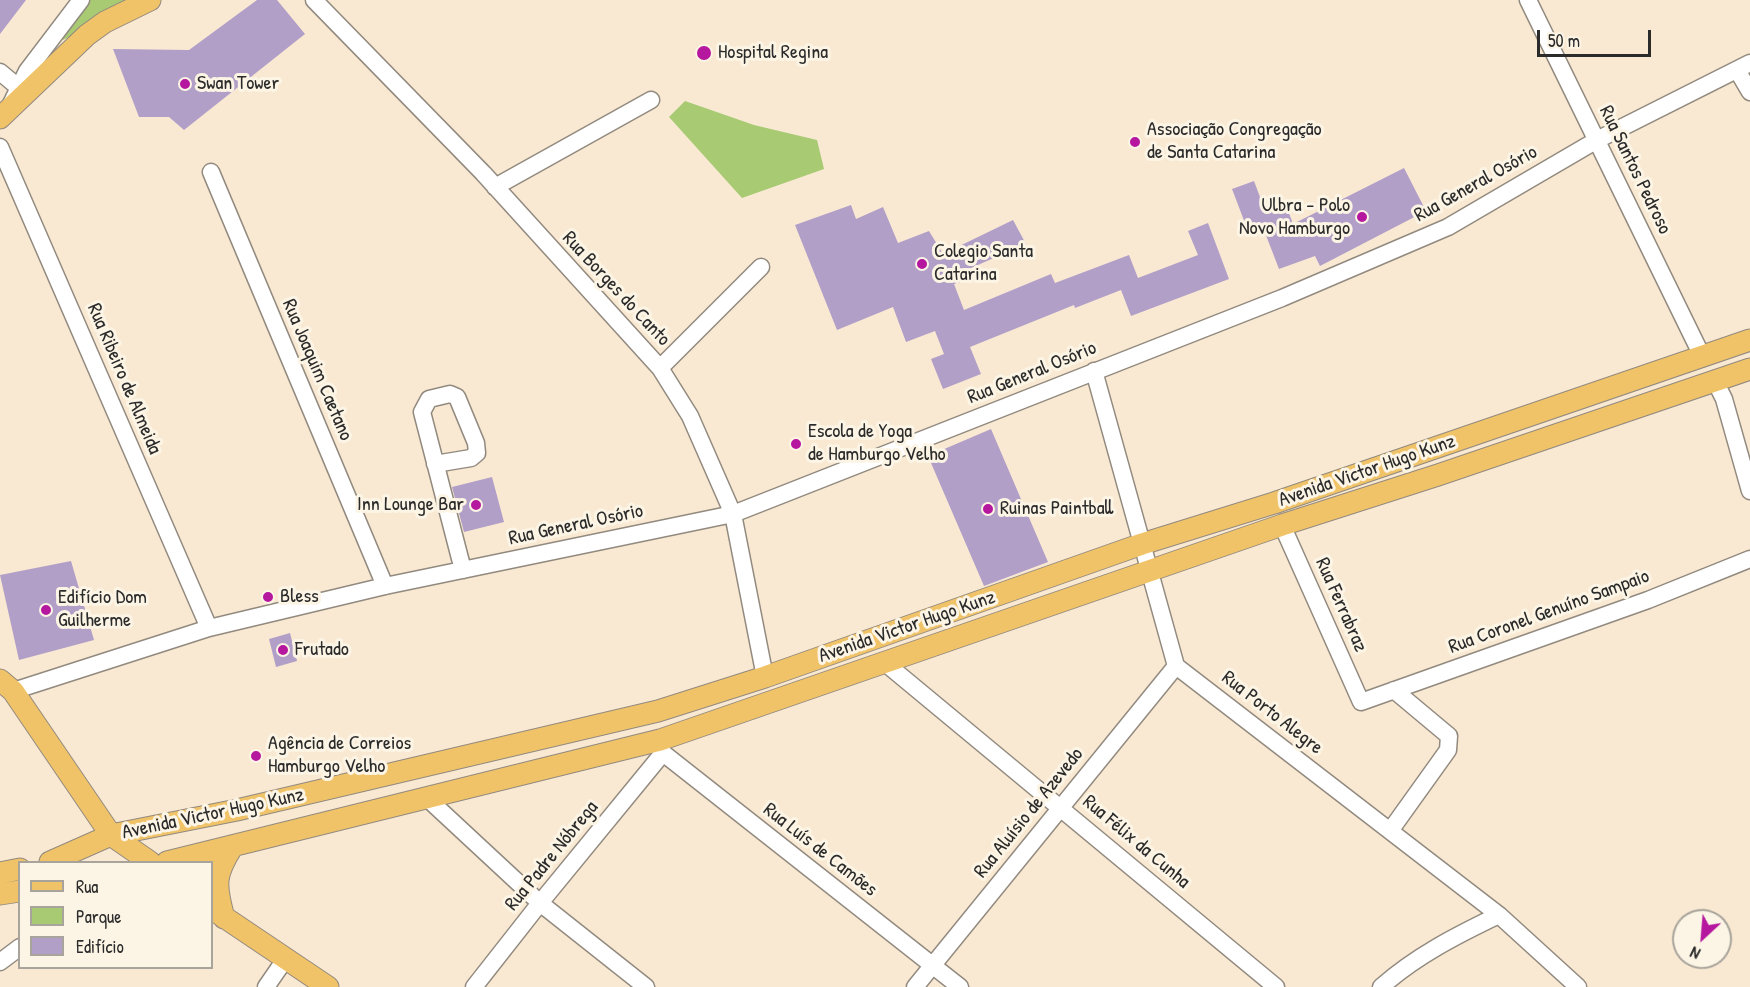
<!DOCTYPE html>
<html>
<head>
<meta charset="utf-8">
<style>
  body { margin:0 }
  #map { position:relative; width:1750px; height:987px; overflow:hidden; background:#f9e9d3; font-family:"Patrick Hand",sans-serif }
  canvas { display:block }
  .legend { position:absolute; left:18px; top:861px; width:195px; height:108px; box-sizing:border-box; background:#fcf5e5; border:2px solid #a8a49b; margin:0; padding:8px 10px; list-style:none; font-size:18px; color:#2b2b2b }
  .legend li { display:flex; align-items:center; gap:12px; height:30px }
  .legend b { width:30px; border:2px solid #a8a49b }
  .north { position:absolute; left:1672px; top:909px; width:60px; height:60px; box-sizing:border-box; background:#fcf5e5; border:2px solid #a8a49b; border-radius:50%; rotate:206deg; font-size:16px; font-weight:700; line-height:24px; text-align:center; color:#2b2b2b }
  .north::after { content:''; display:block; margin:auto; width:21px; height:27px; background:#b5179e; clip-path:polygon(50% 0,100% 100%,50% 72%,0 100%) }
  .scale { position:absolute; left:1537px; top:30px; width:114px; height:27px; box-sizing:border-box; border:3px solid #2b2b2b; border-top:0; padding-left:8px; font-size:18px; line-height:21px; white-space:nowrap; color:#2b2b2b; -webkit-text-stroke:4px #fcf5e5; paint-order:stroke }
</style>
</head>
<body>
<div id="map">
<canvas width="1750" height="987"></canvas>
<ul class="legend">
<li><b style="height:8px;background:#f1c369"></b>Rua</li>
<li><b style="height:16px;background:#a8ca73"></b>Parque</li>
<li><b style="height:16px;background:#b19fc8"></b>Edifício</li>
</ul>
<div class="north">N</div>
<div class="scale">50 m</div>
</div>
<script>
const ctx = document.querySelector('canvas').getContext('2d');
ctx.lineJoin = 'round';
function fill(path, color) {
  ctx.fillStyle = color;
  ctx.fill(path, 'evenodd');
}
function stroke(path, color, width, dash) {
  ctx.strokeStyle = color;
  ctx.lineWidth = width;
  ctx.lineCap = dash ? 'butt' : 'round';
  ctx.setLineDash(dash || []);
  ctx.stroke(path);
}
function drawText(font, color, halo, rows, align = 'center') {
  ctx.font = font + ' "Patrick Hand",sans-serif';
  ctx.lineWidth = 6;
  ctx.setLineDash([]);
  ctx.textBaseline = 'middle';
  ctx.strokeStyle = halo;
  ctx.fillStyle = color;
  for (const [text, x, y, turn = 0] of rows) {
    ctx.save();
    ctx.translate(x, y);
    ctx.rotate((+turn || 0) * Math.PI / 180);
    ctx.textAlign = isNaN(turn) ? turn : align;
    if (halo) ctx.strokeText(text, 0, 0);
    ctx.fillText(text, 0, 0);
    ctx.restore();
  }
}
fill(new Path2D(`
  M 83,0 L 146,0 L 63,40 L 64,25 Z
  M 685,101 L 754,125 L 817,140 L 824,169 L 742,198 L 669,117 Z`), '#a8ca73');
fill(new Path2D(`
  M 0,0 L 26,0 L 0,34 Z
  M 257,0 L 277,0 L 305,34 L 184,130 L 169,117 L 139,117 L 113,49 L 189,50 Z
  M 1404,168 L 1426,211 L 1320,266 L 1315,256 L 1279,269 L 1262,225 L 1248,231 L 1232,189 L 1254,181 L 1266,213 L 1286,205 L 1293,224 Z
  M 851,205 L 856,219 L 883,207 L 898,243 L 929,231 L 943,254 L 1013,220 L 1026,244 L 964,271 L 966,280 L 954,284 L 964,310 L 1051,274 L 1055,283 L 1129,255 L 1138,278 L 1198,255 L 1188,231 L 1208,223 L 1229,279 L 1131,316 L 1121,290 L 1075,308 L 1074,305 L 970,347 L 981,374 L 943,389 L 931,359 L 944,354 L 935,331 L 906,342 L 893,307 L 837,330 L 795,225 Z
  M 991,429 L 1048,562 L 984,586 L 928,456 Z
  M 492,477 L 504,522 L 464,532 L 452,487 Z
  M 71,561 L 94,640 L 19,660 L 0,575 Z
  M 290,633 L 297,661 L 276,667 L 269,639 Z`), '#b19fc8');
const minor = new Path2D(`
  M 314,0 L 483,173 L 660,368 L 690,416 L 733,514 L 765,677
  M 1528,0 L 1703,358
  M 1737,70 L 1750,92
  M 0,72 L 18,87
  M 11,104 L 27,71 L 81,0
  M 0,147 L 209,628
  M 211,172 L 385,586
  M 495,187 L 651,100
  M 660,368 L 761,267
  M 1094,371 L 1176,666 L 1499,915 L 1578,987
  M 1715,381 L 1724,399 L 1750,491
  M 435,464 L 471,458 L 477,453 L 476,443 L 457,397 L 450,394 L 429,399 L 422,412 L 463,570
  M 1282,525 L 1361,702 L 1648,600 L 1750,559
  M 884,662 L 1276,987
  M 13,691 L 209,628 L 385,586 L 733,514 L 1282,298 L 1448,227 L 1597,140 L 1750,63
  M 660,740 L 663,753 L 960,987
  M 428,799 L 540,903 L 646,987
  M 1390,831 L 1448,750 L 1449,736 L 1394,690
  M 0,962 L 20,947
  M 266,987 L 286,958
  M 474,987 L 540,903 L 663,753
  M 915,987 L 1176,666
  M 1381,987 C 1416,956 1457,935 1499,915`);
const major = new Path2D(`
  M 0,118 L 87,35 L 105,22 L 150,0
  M 0,680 L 13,691 L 111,835 L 150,862
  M 50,862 L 111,835 L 237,810 L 658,711 L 765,677 L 1142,544 L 1274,503 L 1750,340
  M 167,862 L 660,740 L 1282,525 L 1438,475 L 1750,369
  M 0,873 L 20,869
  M 0,894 L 20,891
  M 212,909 L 328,987
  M 224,918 C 215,885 214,875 233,846`);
stroke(minor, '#928a7f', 19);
stroke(major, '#928a7f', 23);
stroke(minor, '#fff', 16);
stroke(major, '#f1c369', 21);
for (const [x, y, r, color] of [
  [704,53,8,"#b5179e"],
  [185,84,6,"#b5179e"],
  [1135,142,6,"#b5179e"],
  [1362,217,6,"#b5179e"],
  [922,264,6,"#b5179e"],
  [796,444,6,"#b5179e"],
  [476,505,6,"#b5179e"],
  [988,509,6,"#b5179e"],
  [268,597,6,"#b5179e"],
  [46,610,6,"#b5179e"],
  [283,650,6,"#b5179e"],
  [256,756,6,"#b5179e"]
]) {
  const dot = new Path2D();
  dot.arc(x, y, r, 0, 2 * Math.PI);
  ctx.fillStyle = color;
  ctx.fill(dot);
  stroke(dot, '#fcf5e5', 2);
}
drawText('20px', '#2b2b2b', '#fcf5e5', [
  ["Hospital Regina",718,53],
  ["Swan Tower",197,84],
  ["Associação Congregação",1147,130],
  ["de Santa Catarina",1147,153],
  ["Ulbra - Polo",1350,206,"right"],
  ["Novo Hamburgo",1350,229,"right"],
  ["Colegio Santa",934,252],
  ["Catarina",934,275],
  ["Escola de Yoga",808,432],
  ["de Hamburgo Velho",808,455],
  ["Inn Lounge Bar",464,505,"right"],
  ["Ruinas Paintball",1000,509],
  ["Bless",280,597],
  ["Edifício Dom",58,598],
  ["Guilherme",58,621],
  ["Frutado",295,650],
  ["Agência de Correios",268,744],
  ["Hamburgo Velho",268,767]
], 'left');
drawText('20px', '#2b2b2b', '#fcf5e5', [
  ["Rua Santos Pedroso",1635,170,64],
  ["Rua General Osório",1476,184,-29],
  ["Rua Borges do Canto",616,289,47],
  ["Rua Joaquim Caetano",317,370,67],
  ["Rua General Osório",1032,373,-22],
  ["Rua Ribeiro de Almeida",124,379,67],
  ["Avenida Victor Hugo Kunz",1367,471,-19],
  ["Rua General Osório",576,525,-12],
  ["Rua Ferrabraz",1341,605,66],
  ["Rua Coronel Genuíno Sampaio",1549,612,-20],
  ["Avenida Victor Hugo Kunz",907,627,-19],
  ["Rua Porto Alegre",1272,713,38],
  ["Rua Aluísio de Azevedo",1029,813,-51],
  ["Avenida Victor Hugo Kunz",213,814,-12],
  ["Rua Félix da Cunha",1136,842,40],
  ["Rua Luís de Camões",820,850,38],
  ["Rua Padre Nóbrega",552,856,-51]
]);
</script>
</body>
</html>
